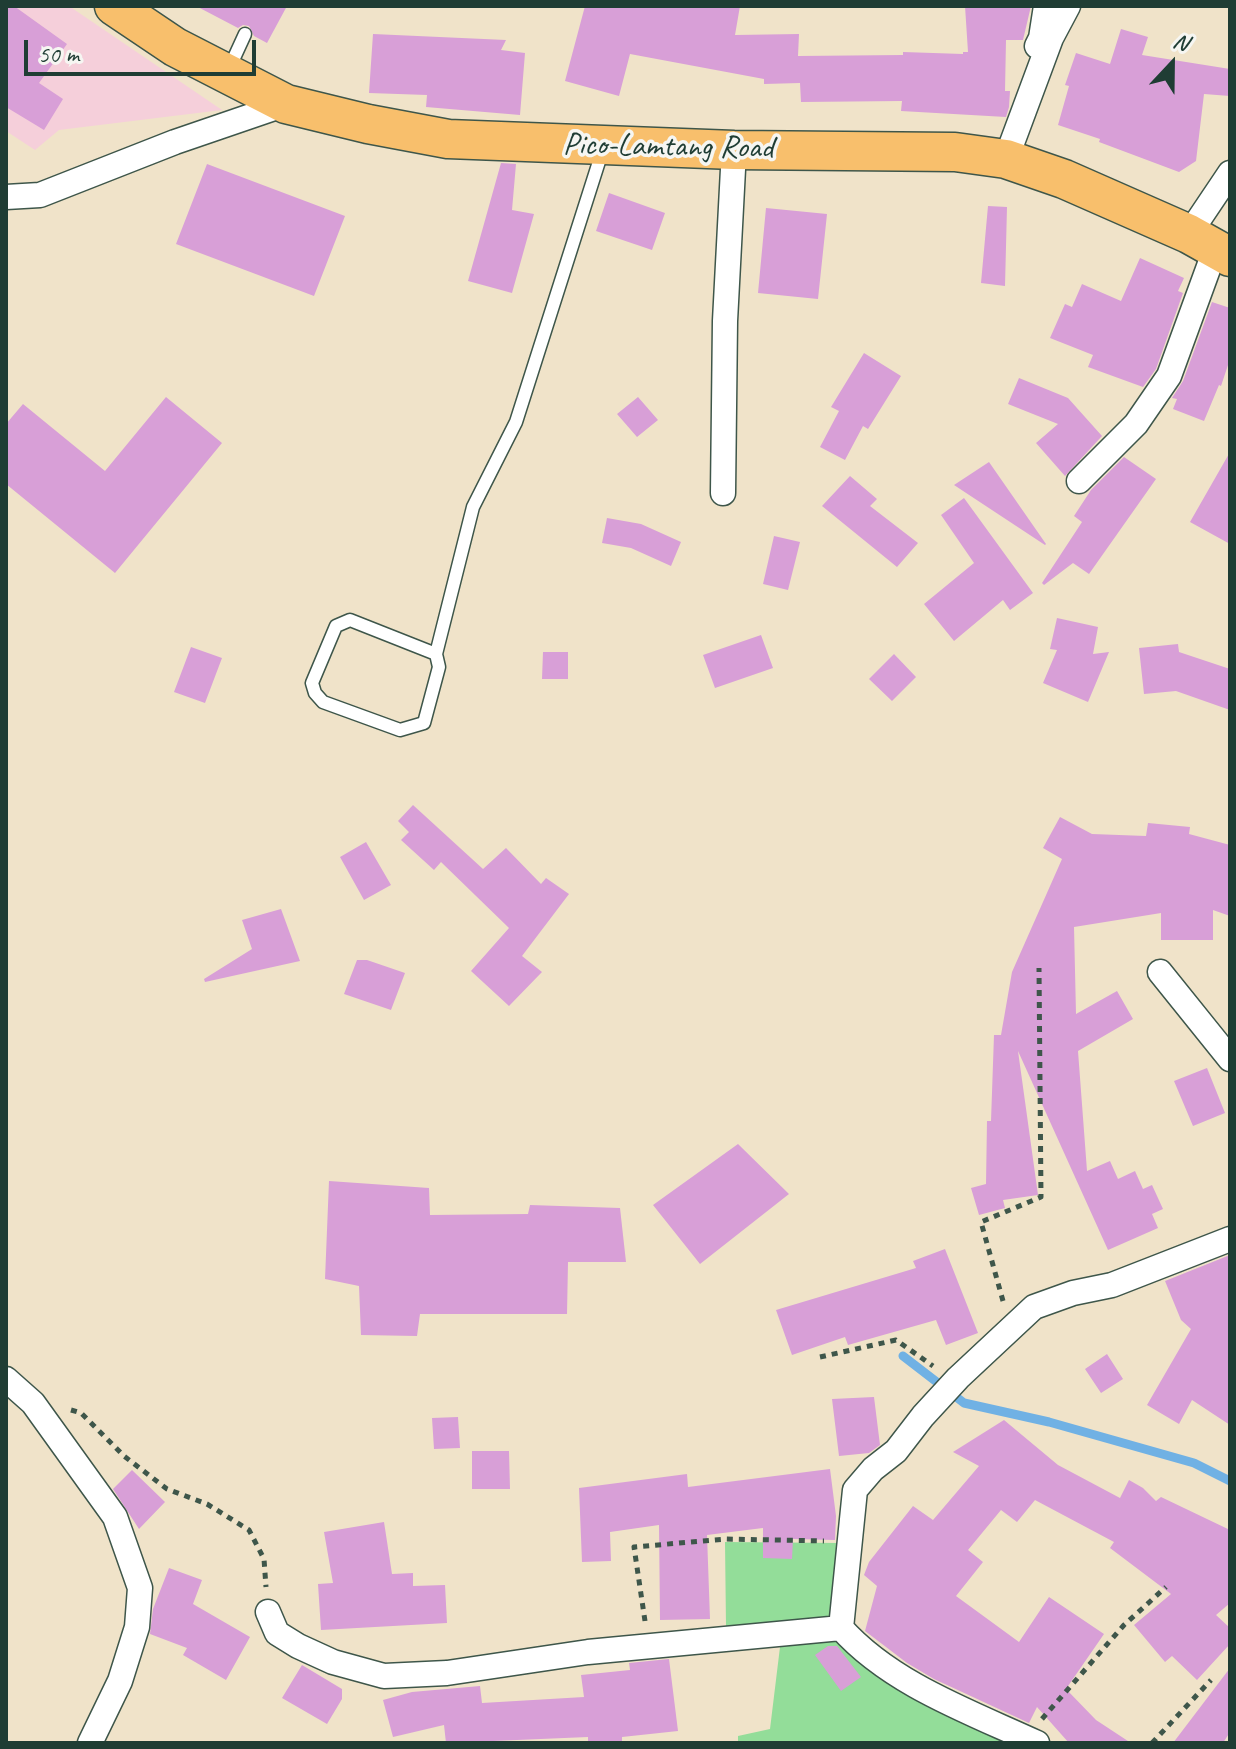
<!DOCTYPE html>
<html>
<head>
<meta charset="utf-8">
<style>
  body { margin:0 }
  #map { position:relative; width:1236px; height:1749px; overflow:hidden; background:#f0e3c9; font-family:Caveat,sans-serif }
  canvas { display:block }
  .frame { position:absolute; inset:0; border:8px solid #1f3d34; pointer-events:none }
  .north { position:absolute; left:1132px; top:24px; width:80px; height:80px; -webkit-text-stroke:6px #f6f6f2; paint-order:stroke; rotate:22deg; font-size:22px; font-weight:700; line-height:32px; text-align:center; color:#1f3d34 }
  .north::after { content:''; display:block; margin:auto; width:28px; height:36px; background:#1f3d34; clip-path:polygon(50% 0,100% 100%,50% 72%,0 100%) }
  .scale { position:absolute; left:24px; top:40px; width:232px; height:36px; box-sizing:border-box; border:4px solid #1f3d34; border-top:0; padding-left:10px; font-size:24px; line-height:28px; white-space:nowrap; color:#1f3d34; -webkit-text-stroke:6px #f6f6f2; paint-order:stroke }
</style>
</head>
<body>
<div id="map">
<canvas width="1236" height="1749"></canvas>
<div class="frame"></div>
<div class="north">N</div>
<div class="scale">50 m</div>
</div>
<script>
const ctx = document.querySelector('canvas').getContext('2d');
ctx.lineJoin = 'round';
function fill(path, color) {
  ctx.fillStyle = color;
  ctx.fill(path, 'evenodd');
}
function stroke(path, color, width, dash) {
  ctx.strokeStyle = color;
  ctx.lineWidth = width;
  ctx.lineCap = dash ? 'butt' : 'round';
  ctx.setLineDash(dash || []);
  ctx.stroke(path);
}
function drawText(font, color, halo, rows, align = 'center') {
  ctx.font = font + ' Caveat,sans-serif';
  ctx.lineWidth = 7;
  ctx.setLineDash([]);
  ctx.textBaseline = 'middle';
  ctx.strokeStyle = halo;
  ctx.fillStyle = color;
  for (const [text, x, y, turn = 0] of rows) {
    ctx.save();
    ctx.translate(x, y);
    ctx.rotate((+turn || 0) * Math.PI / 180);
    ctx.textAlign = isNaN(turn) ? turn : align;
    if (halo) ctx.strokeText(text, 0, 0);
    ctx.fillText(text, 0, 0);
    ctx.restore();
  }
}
fill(new Path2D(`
  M 6,6 L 69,6 L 222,110 L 59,130 L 35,150 L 6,131 Z`), '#f5cfda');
fill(new Path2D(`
  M 725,1542 L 840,1543 L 837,1619 L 726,1626 Z
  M 840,1636 L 1017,1743 L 738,1743 L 738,1736 L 770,1729 L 780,1647 L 802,1638 Z`), '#93dd99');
stroke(new Path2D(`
  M 903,1356 L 964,1403 L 1049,1422 L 1194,1463 L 1230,1481`), '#70b1e4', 9);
fill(new Path2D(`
  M 6,6 L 14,6 L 67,44 L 39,83 L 63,99 L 44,130 L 6,107 Z
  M 196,6 L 287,6 L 267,43 L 254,36 L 249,26 L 243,25 L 238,28 Z
  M 585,6 L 740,6 L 735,35 L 799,34 L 798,56 L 903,55 L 903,52 L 963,54 L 963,52 L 968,52 L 965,6 L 1031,6 L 1023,40 L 1006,40 L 1005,91 L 1010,91 L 1009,107 L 1006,117 L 901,111 L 902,101 L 801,102 L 800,83 L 764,84 L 764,79 L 630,54 L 619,96 L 565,81 Z
  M 1121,29 L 1148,37 L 1142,55 L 1230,69 L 1230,96 L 1204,94 L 1196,161 L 1179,172 L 1099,142 L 1100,139 L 1058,125 L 1069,86 L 1065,85 L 1076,53 L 1110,64 Z
  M 373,34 L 506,40 L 501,50 L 525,53 L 520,115 L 426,107 L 427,95 L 369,93 Z
  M 501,163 L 516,164 L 512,210 L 534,214 L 512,293 L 468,281 Z
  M 207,164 L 345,216 L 314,296 L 176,244 Z
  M 609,193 L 665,213 L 652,250 L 596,231 Z
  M 988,206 L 1007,207 L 1005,286 L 981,283 Z
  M 766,208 L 827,214 L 818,299 L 758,293 Z
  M 1140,258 L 1184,278 L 1178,291 L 1183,293 L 1156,369 L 1143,387 L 1088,367 L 1093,355 L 1050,338 L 1065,304 L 1072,307 L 1082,284 L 1121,301 Z
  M 1212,302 L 1230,308 L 1230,359 L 1221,386 L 1219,385 L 1204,421 L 1173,409 L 1177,399 L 1172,398 L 1183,381 Z
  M 864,353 L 901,376 L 868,429 L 863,426 L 845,460 L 820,447 L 839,411 L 831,407 Z
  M 1019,378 L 1068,398 L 1102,436 L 1065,476 L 1036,443 L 1058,424 L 1008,404 Z
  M 166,397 L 222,443 L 115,573 L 6,484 L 6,424 L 23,404 L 105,471 Z
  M 638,397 L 658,420 L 637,437 L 617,414 Z
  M 1230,452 L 1230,544 L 1190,522 Z
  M 1124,457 L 1156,479 L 1089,574 L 1073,563 L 1044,585 L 1042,583 L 1082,522 L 1074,516 L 1091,490 Z
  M 989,462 L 1046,544 L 1045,545 L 954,485 Z
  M 850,476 L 877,499 L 870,506 L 918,543 L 897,567 L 822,506 Z
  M 964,498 L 1033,593 L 1010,610 L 1003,600 L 954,641 L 924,604 L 974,563 L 941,515 Z
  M 607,518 L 641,524 L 681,542 L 671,566 L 631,548 L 602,543 Z
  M 774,536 L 800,542 L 788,590 L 763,584 Z
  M 1057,618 L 1098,627 L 1093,654 L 1109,652 L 1088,702 L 1043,683 L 1057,650 L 1050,649 Z
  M 761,635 L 773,668 L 715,688 L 703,655 Z
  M 1178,644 L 1179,652 L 1230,669 L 1230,710 L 1176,691 L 1144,694 L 1139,648 Z
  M 191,647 L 222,658 L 205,703 L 174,692 Z
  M 543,652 L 568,652 L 568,679 L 542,679 Z
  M 894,654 L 916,677 L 892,701 L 869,679 Z
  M 413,805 L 483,869 L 506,848 L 541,884 L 546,878 L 569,894 L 522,956 L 542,972 L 509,1006 L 471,971 L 509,928 L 441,862 L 434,870 L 401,840 L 409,832 L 398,821 Z
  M 1060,817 L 1092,834 L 1146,836 L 1148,823 L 1190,827 L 1189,834 L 1230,845 L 1230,916 L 1213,910 L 1213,940 L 1161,940 L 1161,913 L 1074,927 L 1076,1014 L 1117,991 L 1133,1019 L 1078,1051 L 1087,1171 L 1110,1161 L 1118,1179 L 1135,1171 L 1143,1189 L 1152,1185 L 1163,1209 L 1152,1214 L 1158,1228 L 1108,1250 L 1018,1051 L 1038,1195 L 1003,1200 L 1005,1208 L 979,1215 L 971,1188 L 986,1184 L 987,1121 L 991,1121 L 994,1035 L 1001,1035 L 1012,972 L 1062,859 L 1043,848 Z
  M 366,842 L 391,885 L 364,900 L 340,857 Z
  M 281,909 L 300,961 L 205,982 L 204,979 L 252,949 L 242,920 Z
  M 357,960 L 367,960 L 405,973 L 391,1010 L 344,994 Z
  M 1207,1068 L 1225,1113 L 1193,1126 L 1174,1081 Z
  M 738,1144 L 789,1194 L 700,1264 L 653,1205 Z
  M 329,1181 L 429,1188 L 430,1215 L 528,1214 L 530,1205 L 620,1208 L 626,1262 L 568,1262 L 567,1314 L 420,1314 L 417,1336 L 361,1335 L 359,1286 L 325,1279 Z
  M 945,1249 L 978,1333 L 946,1345 L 936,1320 L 848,1345 L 845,1337 L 792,1355 L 776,1310 L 916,1268 L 913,1261 Z
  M 1230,1255 L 1230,1425 L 1192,1400 L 1179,1424 L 1147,1405 L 1191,1329 L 1181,1320 L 1165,1281 Z
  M 1107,1354 L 1123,1379 L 1101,1393 L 1085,1369 Z
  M 874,1397 L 880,1445 L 869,1453 L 839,1456 L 832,1399 Z
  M 458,1417 L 460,1448 L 434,1449 L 432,1418 Z
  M 1004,1420 L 1058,1465 L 1120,1498 L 1129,1480 L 1143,1488 L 1156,1501 L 1161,1497 L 1230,1530 L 1230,1603 L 1216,1615 L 1230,1628 L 1230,1644 L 1197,1680 L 1172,1656 L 1165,1662 L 1134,1625 L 1171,1594 L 1110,1548 L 1114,1542 L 1035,1500 L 1017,1522 L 1001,1510 L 968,1550 L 983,1562 L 956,1596 L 1019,1642 L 1049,1597 L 1104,1634 L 1066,1689 L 1096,1720 L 1131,1743 L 1069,1743 L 1037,1707 L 1029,1723 L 934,1679 L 907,1663 L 865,1631 L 877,1586 L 864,1575 L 869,1562 L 913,1506 L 933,1520 L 979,1466 L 953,1452 Z
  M 472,1451 L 509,1451 L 510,1489 L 472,1489 Z
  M 830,1469 L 836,1516 L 835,1540 L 793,1539 L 792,1559 L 763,1558 L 763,1528 L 707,1535 L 710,1619 L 660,1620 L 659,1525 L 610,1532 L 611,1561 L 582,1562 L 579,1488 L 687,1474 L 688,1487 Z
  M 132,1470 L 165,1502 L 139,1529 L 113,1489 Z
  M 384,1522 L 392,1574 L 413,1573 L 413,1586 L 445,1585 L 447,1623 L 321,1630 L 318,1584 L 333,1583 L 324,1532 Z
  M 169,1568 L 202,1580 L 193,1604 L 250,1637 L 226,1680 L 183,1655 L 187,1648 L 150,1634 L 153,1609 Z
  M 828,1646 L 837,1646 L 861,1677 L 841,1691 L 815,1655 Z
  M 669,1659 L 678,1731 L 622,1737 L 622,1743 L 588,1743 L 588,1737 L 446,1743 L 444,1725 L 393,1737 L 383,1700 L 412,1692 L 480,1686 L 482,1703 L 584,1697 L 581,1675 L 630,1670 L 629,1663 Z
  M 302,1665 L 342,1689 L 342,1699 L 327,1724 L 282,1698 Z
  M 1230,1668 L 1230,1732 L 1223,1743 L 1173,1743 Z`), '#d89fd7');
const lane = new Path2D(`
  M 228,71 L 245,34
  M 350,620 L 436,654 L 439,667 L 424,723 L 400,730 L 323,702 L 315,693 L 312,683 L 336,626 Z
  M 436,654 L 473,507 L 516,422 L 603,149`);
const street = new Path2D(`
  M 1037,46 L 1041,38 L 1046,6
  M 1006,159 L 1051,38 L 1068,6
  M 6,197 L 40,195 L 175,142 L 286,104
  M 1189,234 L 1230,173
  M 1079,481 L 1136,424 L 1169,376 L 1215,250
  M 723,493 L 725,321 L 734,150
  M 1160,972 L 1230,1059
  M 6,1379 L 33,1403 L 115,1517 L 140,1588 L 137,1627 L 120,1681 L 90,1743
  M 268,1612 L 277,1633 L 298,1646 L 333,1662 L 384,1676 L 447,1673 L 588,1652 L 841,1628
  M 1037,1743 C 970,1712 891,1684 841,1628 L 855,1490 L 873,1469 L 896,1451 L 923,1416 L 958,1378 L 1034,1307 L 1073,1293 L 1112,1285 L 1230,1239`);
const primary = new Path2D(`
  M 114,6 L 175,47 L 286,104 L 368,124 L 448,139 L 734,150 L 955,152 L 1006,159 L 1064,179 L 1189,234 L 1230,257`);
stroke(lane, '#3e564a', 15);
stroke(street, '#3e564a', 27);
stroke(primary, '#3e564a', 41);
stroke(new Path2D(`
  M 1003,1301 L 981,1222 L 1041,1197 L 1039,968
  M 820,1357 L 896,1340 L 933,1366
  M 71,1410 L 81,1413 L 124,1456 L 167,1489 L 207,1504 L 249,1530 L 264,1559 L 266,1587
  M 645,1621 L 634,1547 L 726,1539 L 824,1541
  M 1042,1719 L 1124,1625 L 1166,1587
  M 1152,1743 L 1211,1680`), '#3e564a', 5, [6, 6]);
stroke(lane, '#fff', 12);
stroke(street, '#fff', 24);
stroke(primary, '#f8bf6c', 38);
drawText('32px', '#1f3d34', '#f6f6f2', [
  ["Pico-Lamtang Road",668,147,1]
]);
</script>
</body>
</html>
